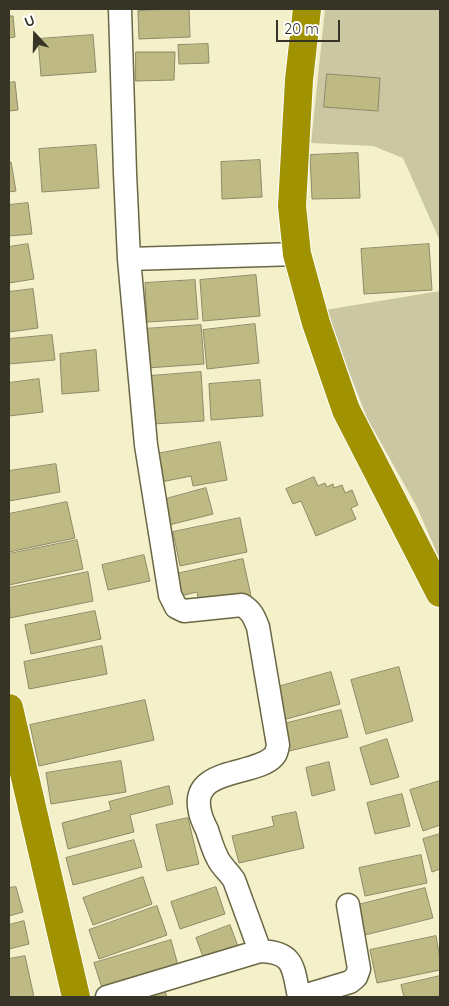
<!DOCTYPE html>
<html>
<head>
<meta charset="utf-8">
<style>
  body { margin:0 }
  #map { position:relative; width:449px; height:1006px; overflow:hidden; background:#f3f0ca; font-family:Quicksand,sans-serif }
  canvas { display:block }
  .frame { position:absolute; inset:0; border:10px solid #363426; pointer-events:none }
  .north { position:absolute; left:10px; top:10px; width:50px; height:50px; -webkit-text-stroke:4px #fff; paint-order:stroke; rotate:339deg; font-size:14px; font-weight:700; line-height:20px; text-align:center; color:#363426 }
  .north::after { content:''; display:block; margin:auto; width:18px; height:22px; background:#363426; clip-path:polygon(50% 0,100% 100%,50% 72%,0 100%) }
  .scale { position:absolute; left:276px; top:20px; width:64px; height:22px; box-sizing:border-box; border:2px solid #363426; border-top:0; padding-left:6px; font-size:15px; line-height:18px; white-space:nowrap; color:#363426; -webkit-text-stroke:4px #fff; paint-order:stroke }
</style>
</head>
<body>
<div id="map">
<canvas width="449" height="1006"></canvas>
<div class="frame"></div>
<div class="north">U</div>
<div class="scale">20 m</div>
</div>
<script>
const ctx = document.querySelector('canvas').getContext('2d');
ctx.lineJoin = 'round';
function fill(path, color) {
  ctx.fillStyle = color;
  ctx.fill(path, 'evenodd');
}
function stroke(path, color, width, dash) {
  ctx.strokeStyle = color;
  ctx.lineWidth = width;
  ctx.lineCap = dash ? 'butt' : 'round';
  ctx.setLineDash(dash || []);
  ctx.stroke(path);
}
fill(new Path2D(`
  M 325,9 L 440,9 L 440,241 L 403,158 L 373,146 L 311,143 Z
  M 440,291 L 440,560 L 417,507 L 367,418 L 325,310 Z`), '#cbc7a3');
const building = new Path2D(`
  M 189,9 L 190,37 L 139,39 L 138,11 Z
  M 9,16 L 13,16 L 15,37 L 9,38 Z
  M 93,35 L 96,72 L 41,76 L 38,39 Z
  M 208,44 L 209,63 L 179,64 L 178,45 Z
  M 136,52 L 175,52 L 174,80 L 136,81 Z
  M 327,74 L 380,78 L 378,111 L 324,107 Z
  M 15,82 L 18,110 L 9,111 L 9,83 Z
  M 96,145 L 99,188 L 42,192 L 39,149 Z
  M 358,153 L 360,198 L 312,199 L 310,155 Z
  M 260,160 L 262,197 L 222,199 L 221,162 Z
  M 9,162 L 11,162 L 16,191 L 9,192 Z
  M 28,203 L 32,234 L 9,236 L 9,205 Z
  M 28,244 L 34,279 L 9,283 L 9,247 Z
  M 429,244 L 432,290 L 364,294 L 361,249 Z
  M 256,275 L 260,316 L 203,321 L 200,280 Z
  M 195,280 L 198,319 L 147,322 L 145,283 Z
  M 33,289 L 38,328 L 9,332 L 9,292 Z
  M 255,324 L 259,363 L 207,369 L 203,330 Z
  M 201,325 L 204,364 L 147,368 L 144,329 Z
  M 52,335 L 55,360 L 9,364 L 9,339 Z
  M 96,350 L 99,391 L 62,394 L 60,354 Z
  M 201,372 L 204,421 L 153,424 L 150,376 Z
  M 39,379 L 43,412 L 9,416 L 9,383 Z
  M 260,380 L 263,416 L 211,420 L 209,384 Z
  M 220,442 L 227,480 L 193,486 L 191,476 L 156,483 L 151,455 Z
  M 56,464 L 60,492 L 9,501 L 9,471 Z
  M 314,477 L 318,486 L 325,483 L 327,487 L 333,484 L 334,488 L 342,485 L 345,493 L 352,490 L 358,505 L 351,508 L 356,519 L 316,536 L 301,501 L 293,504 L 286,489 Z
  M 206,488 L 213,514 L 169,525 L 162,500 Z
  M 67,502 L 75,538 L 9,552 L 9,514 Z
  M 240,518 L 247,552 L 180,566 L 173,532 Z
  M 77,540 L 83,569 L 9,585 L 9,554 Z
  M 144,555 L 150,581 L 108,590 L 102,565 Z
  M 243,559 L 251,596 L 200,607 L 197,592 L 180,596 L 176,574 Z
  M 88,572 L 93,601 L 10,618 L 9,588 Z
  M 95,611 L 101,639 L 31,654 L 25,625 Z
  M 102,646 L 107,674 L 29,689 L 24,662 Z
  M 399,667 L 413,721 L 366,734 L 351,680 Z
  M 331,672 L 340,704 L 283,720 L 274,688 Z
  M 145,700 L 154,740 L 39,766 L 30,725 Z
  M 341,710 L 348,737 L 285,752 L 279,725 Z
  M 387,739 L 399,777 L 371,785 L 360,748 Z
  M 121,761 L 126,792 L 51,804 L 46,773 Z
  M 329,762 L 335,790 L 312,796 L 306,768 Z
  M 440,781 L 440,825 L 423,831 L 410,790 Z
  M 169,786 L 173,804 L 130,815 L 134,832 L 68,849 L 62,823 L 111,810 L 109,802 Z
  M 402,794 L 410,826 L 375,834 L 367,803 Z
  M 296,812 L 304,848 L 239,863 L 232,836 L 274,826 L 272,817 Z
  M 188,818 L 199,864 L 167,871 L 156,825 Z
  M 440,834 L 440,869 L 432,872 L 423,839 Z
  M 134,840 L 142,867 L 73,885 L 66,858 Z
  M 421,855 L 427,883 L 365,896 L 359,868 Z
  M 143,877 L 152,904 L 93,925 L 83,898 Z
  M 16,887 L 23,912 L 9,916 L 9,888 Z
  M 216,887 L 225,914 L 180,929 L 171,902 Z
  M 425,888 L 433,918 L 365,935 L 358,905 Z
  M 157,906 L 167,935 L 99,959 L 89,930 Z
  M 24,921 L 29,944 L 9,949 L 9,925 Z
  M 230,925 L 239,949 L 205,962 L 196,938 Z
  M 436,936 L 440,958 L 440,970 L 377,983 L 370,950 Z
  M 171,940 L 179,969 L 103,991 L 94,963 Z
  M 25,956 L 34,997 L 9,997 L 9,959 Z
  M 440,976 L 440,997 L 404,997 L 401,985 Z
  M 163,986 L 167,997 L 128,997 Z`);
fill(building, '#bfb983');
stroke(building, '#8d8a67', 1);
const street = new Path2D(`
  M 120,9 L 125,173 L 129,259 L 146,445 L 170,595 L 176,607 L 184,611 L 242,605 C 252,611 254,617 258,627 L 278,745 C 277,749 277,753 274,756 C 256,777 189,766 200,812 C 201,818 204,824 207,830 C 210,839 213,850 218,859 C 222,867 229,872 234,880 L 260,951 C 295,952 293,968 299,997
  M 129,259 L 297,254
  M 107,997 L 260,951
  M 300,997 L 350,982 L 356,977 L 359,969 L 348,905`);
const highway = new Path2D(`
  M 307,9 L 299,80 L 292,206 L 297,254 L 316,323 L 346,410 L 440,593
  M 9,708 L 76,997`);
stroke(street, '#6a6745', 25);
stroke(highway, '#fff', 30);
stroke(street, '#fff', 22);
stroke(highway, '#a09200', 28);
</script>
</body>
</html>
